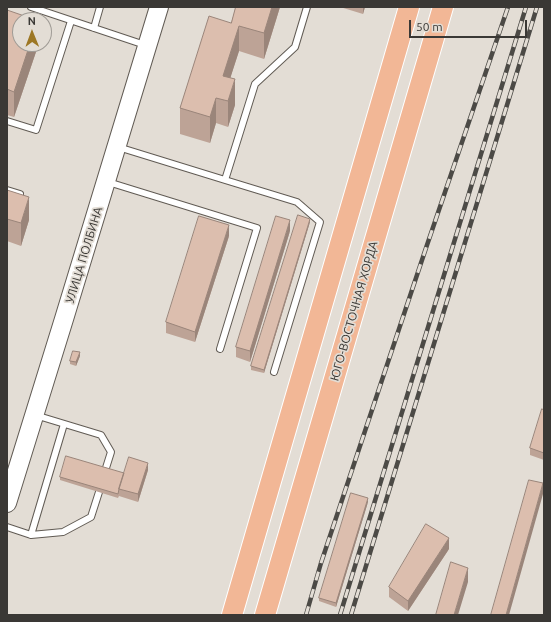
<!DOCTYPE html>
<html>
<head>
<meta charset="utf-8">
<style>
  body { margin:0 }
  #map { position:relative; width:551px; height:622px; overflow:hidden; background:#e3ddd5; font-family:Ubuntu,sans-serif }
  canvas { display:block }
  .frame { position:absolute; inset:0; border:8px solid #3a3835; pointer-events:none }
  .north { position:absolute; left:12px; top:12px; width:40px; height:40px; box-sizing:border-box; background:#e3ddd5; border:1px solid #9f9b95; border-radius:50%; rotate:359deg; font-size:11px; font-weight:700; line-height:16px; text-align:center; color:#3a3835 }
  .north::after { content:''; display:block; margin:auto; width:14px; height:18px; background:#9d7724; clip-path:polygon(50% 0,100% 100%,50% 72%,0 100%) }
  .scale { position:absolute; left:409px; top:20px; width:118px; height:18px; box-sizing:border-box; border:2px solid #3a3835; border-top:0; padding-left:5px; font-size:12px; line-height:14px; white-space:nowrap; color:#3a3835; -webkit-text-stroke:3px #e3ddd5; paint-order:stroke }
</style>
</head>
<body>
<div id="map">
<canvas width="551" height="622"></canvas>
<div class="frame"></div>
<div class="north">N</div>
<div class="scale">50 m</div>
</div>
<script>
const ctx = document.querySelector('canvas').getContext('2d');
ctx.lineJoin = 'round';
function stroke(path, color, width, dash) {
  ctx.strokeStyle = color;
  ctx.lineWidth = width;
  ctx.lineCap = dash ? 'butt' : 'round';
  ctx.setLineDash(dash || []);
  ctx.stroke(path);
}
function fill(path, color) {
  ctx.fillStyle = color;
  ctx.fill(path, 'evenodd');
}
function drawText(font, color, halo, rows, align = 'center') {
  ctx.font = font + ' Ubuntu,sans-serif';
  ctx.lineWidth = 3.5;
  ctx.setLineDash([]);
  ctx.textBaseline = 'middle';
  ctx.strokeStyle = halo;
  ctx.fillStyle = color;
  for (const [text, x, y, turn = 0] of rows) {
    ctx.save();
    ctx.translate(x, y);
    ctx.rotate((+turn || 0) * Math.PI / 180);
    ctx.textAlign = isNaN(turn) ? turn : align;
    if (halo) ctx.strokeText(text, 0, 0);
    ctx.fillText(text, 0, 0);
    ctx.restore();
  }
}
const lane = new Path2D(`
  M 31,7 L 145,45
  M 94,28 L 100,7
  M 7,121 L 36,130 L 71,21
  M 118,147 L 225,180 L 255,84 L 295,47 L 307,7
  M 225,180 L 297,202 L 320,222 L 274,372
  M 108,182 L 257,228 L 220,349
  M 7,190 L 20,194
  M 35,415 L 101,435 L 111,452 L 105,471
  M 7,527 L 31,535 L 63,532 L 91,517 L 99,492
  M 31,535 L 64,424`);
const secondary = new Path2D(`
  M 7,503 L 64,319 L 159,7`);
const primary = new Path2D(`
  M 232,615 L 409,7
  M 265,615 L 443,7`);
stroke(lane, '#615b54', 8);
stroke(secondary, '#615b54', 20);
stroke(primary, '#fff', 22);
stroke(lane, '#fff', 6);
stroke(secondary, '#fff', 18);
stroke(primary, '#f2b796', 20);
const rail = new Path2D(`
  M 306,615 L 321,563 L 426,248 L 508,7
  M 340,615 L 526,7
  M 351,615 L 537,7`);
stroke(rail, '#4c4a46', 4.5);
stroke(rail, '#e3ddd5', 3, [9]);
fill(new Path2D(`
  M 236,7 L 280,7 L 264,59 L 239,51 L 230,78 L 235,105 L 228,127 L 216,123 L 210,143 L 180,134 L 180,108 L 231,23 Z
  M 340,7 L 365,7 L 363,14 Z
  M 7,10 L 38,44 L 38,46 L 14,117 L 7,115 Z
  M 7,190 L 29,220 L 21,246 L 7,241 Z
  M 310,222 L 264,373 L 251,370 L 251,366 Z
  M 290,231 L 250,362 L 236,357 L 236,347 Z
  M 229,236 L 195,342 L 166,333 L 166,322 Z
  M 80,356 L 76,366 L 70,364 L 70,361 Z
  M 544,410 L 544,460 L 530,455 L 530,448 Z
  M 148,470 L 138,502 L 119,496 L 118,498 L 60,480 L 60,477 L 124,473 Z
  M 368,502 L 336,607 L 319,601 L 319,598 Z
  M 449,549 L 408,611 L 389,597 L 389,587 Z`), '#bda396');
fill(new Path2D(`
  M 272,7 L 280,7 L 264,59 L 264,33 Z
  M 363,7 L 365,7 L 363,14 Z
  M 239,26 L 239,51 L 223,101 L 223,76 Z
  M 30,44 L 38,44 L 38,46 L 14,117 L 14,92 Z
  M 235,79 L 235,105 L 228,127 L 228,101 Z
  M 216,98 L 216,123 L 210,143 L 210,117 Z
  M 29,197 L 29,220 L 21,246 L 21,223 Z
  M 310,219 L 310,222 L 264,373 L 264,370 Z
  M 290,220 L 290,231 L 250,362 L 250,351 Z
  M 229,225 L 229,236 L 195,342 L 195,332 Z
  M 80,352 L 80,356 L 76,366 L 76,362 Z
  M 148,463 L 148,470 L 138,502 L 138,494 Z
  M 543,483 L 543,494 L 509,615 L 506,615 Z
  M 368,498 L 368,502 L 336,607 L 336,603 Z
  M 449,538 L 449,549 L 408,611 L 408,601 Z
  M 468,568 L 468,582 L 458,615 L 454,615 Z`), '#9a857a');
const building = new Path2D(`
  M 236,7 L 272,7 L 264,33 L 239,26 L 223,76 L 235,79 L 228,101 L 216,98 L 210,117 L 180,108 L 209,16 L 231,23 Z
  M 7,10 L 36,20 L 20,20 L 20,44 L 30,44 L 14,92 L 7,89 Z
  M 7,190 L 29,197 L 21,223 L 7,219 Z
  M 298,215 L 310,219 L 264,370 L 251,366 Z
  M 199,216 L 229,225 L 195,332 L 166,322 Z
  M 276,216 L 290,220 L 250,351 L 236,347 Z
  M 73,351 L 80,352 L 76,362 L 70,361 Z
  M 542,409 L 544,410 L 544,453 L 530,448 Z
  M 66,456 L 124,473 L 119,489 L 118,494 L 60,477 Z
  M 129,457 L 148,463 L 138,494 L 119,489 Z
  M 529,480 L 543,483 L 506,615 L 491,615 Z
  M 351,493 L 368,498 L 336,603 L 319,598 Z
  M 426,524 L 449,538 L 408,601 L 389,587 Z
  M 451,562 L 468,568 L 454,615 L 436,615 Z`);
fill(building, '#dcbeae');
stroke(building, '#9a857a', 1);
drawText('12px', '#3a3835', '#e3ddd5', [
  ["УЛИЦА ПОЛБИНА",84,255,-73],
  ["ЮГО-ВОСТОЧНАЯ ХОРДА",354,311,-74]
]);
</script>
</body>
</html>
